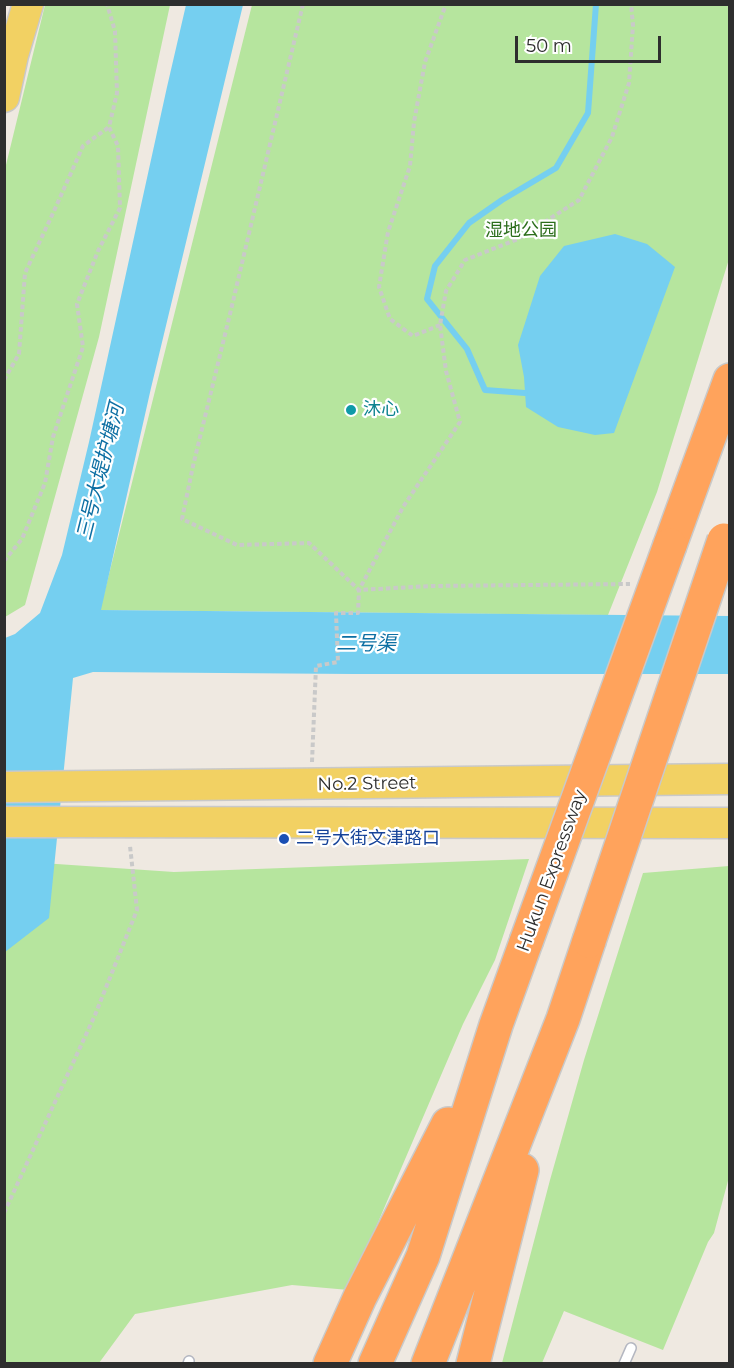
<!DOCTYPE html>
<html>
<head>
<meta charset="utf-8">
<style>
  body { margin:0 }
  #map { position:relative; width:734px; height:1368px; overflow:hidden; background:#efe9e1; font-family:Montserrat,sans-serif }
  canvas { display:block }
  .frame { position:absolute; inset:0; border:6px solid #2e2e2e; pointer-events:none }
  .scale { position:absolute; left:515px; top:36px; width:146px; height:27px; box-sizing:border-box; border:3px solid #2e2e2e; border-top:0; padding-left:8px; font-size:18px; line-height:21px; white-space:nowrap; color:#2e2e2e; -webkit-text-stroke:4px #fff; paint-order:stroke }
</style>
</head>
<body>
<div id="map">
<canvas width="734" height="1368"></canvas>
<div class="frame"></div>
<div class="scale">50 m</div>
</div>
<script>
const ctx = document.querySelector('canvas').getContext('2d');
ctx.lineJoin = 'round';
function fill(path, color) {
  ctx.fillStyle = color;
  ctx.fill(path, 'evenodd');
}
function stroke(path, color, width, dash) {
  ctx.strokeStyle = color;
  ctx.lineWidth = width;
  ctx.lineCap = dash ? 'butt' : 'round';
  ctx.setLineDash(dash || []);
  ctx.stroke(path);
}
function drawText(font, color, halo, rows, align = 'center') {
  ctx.font = font + ' Montserrat,"Noto Sans SC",sans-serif';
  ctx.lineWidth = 4.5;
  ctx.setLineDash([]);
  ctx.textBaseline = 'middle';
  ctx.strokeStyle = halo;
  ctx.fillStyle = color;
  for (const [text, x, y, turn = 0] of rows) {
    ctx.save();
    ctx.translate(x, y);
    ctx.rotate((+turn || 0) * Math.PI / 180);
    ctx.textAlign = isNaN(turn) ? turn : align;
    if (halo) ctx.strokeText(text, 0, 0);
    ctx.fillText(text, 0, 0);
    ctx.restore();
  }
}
fill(new Path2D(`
  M 45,5 L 170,5 L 99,337 L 25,605 L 5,617 L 5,169 Z
  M 252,5 L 729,5 L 729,259 L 657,492 L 608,615 L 100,610 Z
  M 529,859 L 495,960 L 463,1024 L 349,1290 L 292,1285 L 135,1314 L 99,1363 L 5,1364 L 5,893 L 42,863 L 174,872 Z
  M 729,866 L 729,1177 L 714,1233 L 708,1242 L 663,1350 L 564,1311 L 542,1363 L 502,1363 L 550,1180 L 584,1060 L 643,873 Z`), '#b6e59e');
fill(new Path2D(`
  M 186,5 L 243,5 L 151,388 L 101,610 L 729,616 L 729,674 L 353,674 L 93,672 L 73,678 L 49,918 L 5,952 L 5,638 L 15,634 L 40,613 L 62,555 L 89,442 L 167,87 Z
  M 615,234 L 647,244 L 675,267 L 614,433 L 595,435 L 558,427 L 526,407 L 524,377 L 518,345 L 540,276 L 564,246 Z`), '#75cff0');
stroke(new Path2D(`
  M 525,393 L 485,390 L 467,349 L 427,299 L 435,266 L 469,223 L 502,200 L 556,168 L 588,113 L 596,4`), '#75cff0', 6);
const lane = new Path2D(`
  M 188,1364 L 189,1361
  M 624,1364 L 631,1348`);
const primary = new Path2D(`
  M 4,97 L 13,55 L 28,4
  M 4,787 L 730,779
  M 4,822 L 730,823`);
const highway = new Path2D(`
  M 670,545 L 730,380
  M 330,1364 L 360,1297 L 448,1124
  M 375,1364 L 423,1256 L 496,1025 L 526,942
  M 428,1364 L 563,1019 L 589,941
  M 473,1364 L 522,1170`);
stroke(lane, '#b4b7c1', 12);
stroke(primary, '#c9c9c9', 33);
stroke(highway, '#c9c9c9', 36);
stroke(new Path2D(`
  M 303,4 L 230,314 L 193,466 L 182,519 L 237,545 L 309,543 L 359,590 L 431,586 L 630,584
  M 440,325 L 413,336 L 390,319 L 379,287 L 388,232 L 410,166 L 414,122 L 425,62 L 446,4
  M 4,380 L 19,354 L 25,273 L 54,211 L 83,146 L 109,127
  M 4,561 L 22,539 L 45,483 L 53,437 L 83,347 L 77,304 L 98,251 L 120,208 L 118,146 L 109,127 L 117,93 L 115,31 L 107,4
  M 312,762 L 316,666 L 338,662 L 336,613 L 358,613 L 359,590 L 403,507 L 460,422 L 446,371 L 440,325 L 446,291 L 465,260 L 518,239 L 579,200 L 612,137 L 629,83 L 633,25 L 631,4
  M 4,1213 L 95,1015 L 137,910 L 130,846`), '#c9c9c9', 4, [4.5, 3]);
stroke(lane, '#fff', 9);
stroke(primary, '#f2d163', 30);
stroke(highway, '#ffa35c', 33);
const highwayBridge = new Path2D(`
  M 589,941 L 724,540
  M 526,942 L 670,545`);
stroke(highwayBridge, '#c9c9c9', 36, []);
stroke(highwayBridge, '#ffa35c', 33);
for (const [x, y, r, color] of [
  [351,410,6,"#0f9aa8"],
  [284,839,6,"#1a4fb4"]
]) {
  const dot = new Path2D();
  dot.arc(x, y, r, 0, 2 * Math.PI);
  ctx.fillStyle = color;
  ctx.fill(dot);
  stroke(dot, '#fff', 2);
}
drawText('18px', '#2c6e1b', '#fff', [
  ["湿地公园",521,231]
]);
drawText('18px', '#0d838f', '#fff', [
  ["沐心",363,410]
], 'left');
drawText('18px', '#2e2e2e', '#fff', [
  ["No.2 Street",367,784,-1],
  ["Hukun Expressway",552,871,-70]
]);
drawText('18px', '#164399', '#fff', [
  ["二号大街文津路口",296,839]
], 'left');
drawText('italic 20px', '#0d6fa3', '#fff', [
  ["三号大堤护塘河",101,472,-76],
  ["二号渠",366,644]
]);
</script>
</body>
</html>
